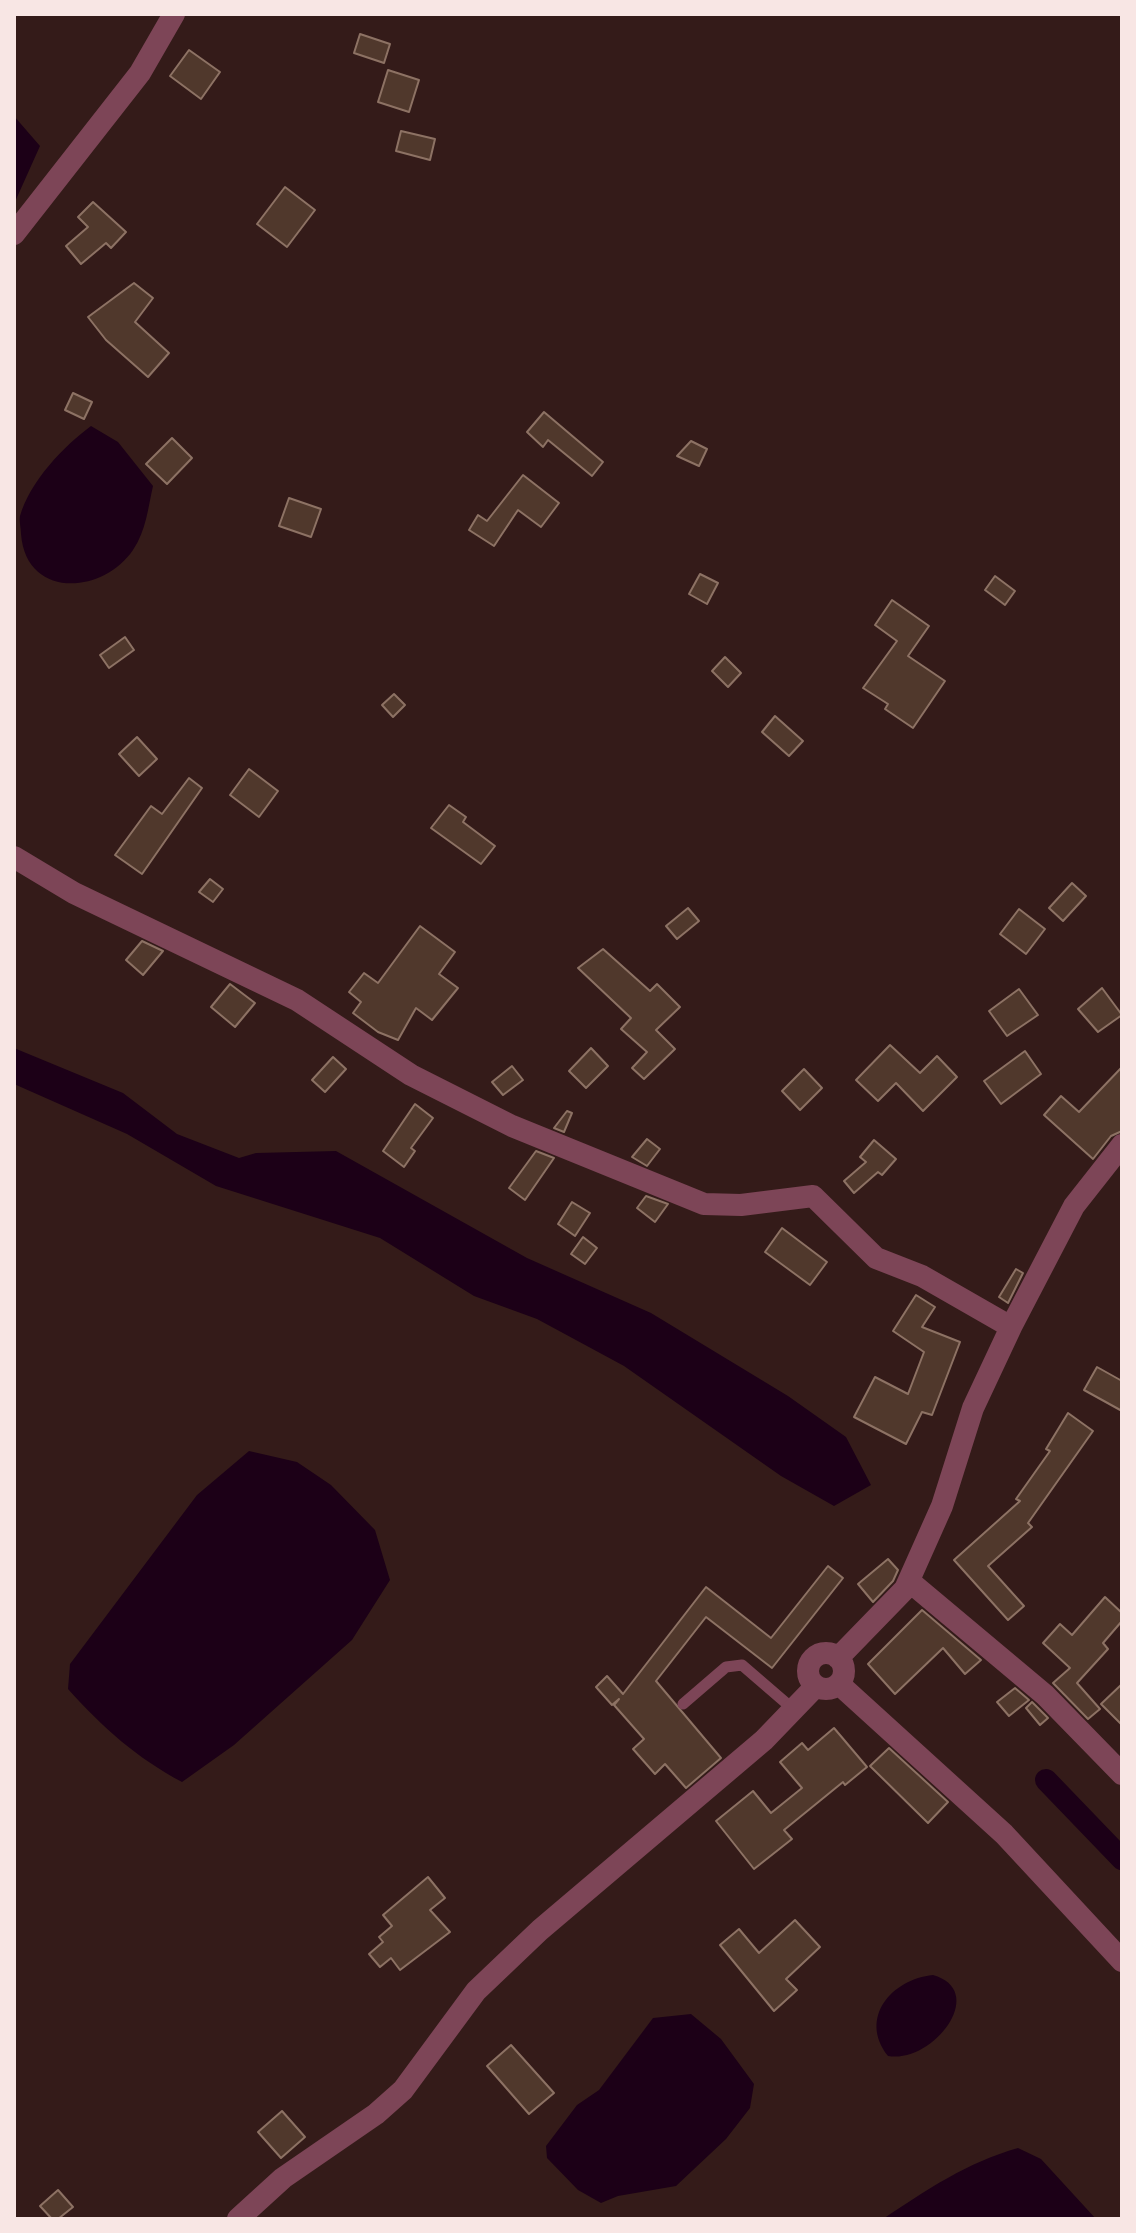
<!DOCTYPE html>
<html>
<head>
<meta charset="utf-8">
<style>
  body { margin:0 }
  #map { position:relative; width:1136px; height:2233px; overflow:hidden; background:#341b19; font-family:Barlow,sans-serif }
  canvas { display:block }
  .frame { position:absolute; inset:0; border:16px solid #f8e6e4; pointer-events:none }
</style>
</head>
<body>
<div id="map">
<canvas width="1136" height="2233"></canvas>
<div class="frame"></div>
</div>
<script>
const ctx = document.querySelector('canvas').getContext('2d');
ctx.lineJoin = 'round';
function fill(path, color) {
  ctx.fillStyle = color;
  ctx.fill(path, 'evenodd');
}
function stroke(path, color, width, dash) {
  ctx.strokeStyle = color;
  ctx.lineWidth = width;
  ctx.lineCap = dash ? 'butt' : 'round';
  ctx.setLineDash(dash || []);
  ctx.stroke(path);
}
fill(new Path2D(`
  M 14,116 L 40,146 L 14,204 Z
  M 91,426 L 118,442 L 153,486 C 148,508 146,531 133,550 C 102,595 26,599 21,534 C 21,528 19,521 20,516 C 30,481 64,446 91,426 Z
  M 14,1048 L 123,1093 L 177,1134 L 239,1158 L 256,1153 L 336,1151 L 527,1258 L 651,1313 L 788,1396 L 846,1437 L 871,1485 L 834,1506 L 781,1476 L 624,1366 L 537,1319 L 474,1296 L 380,1238 L 216,1186 L 127,1134 L 14,1084 Z
  M 249,1451 L 297,1462 L 331,1485 L 375,1530 L 390,1580 L 352,1640 L 234,1745 L 182,1782 C 137,1758 103,1728 68,1689 L 70,1664 L 197,1495 Z
  M 933,1975 C 989,1991 933,2064 888,2056 C 858,2018 892,1979 933,1975 Z
  M 691,2014 L 721,2039 L 754,2084 L 750,2108 L 726,2139 L 676,2186 L 618,2196 L 601,2203 L 578,2190 L 547,2158 L 546,2146 L 577,2105 L 599,2090 L 653,2018 Z
  M 1018,2148 L 1041,2159 L 1096,2219 L 883,2219 C 926,2190 968,2162 1018,2148 Z`), '#1c0017');
stroke(new Path2D(`
  M 1046,1780 L 1122,1859`), '#1c0017', 22);
const building = new Path2D(`
  M 360,34 L 390,44 L 384,63 L 354,53 Z
  M 189,50 L 220,72 L 201,99 L 170,76 Z
  M 388,70 L 419,80 L 409,112 L 378,102 Z
  M 401,131 L 435,139 L 430,160 L 396,151 Z
  M 285,187 L 315,210 L 287,247 L 257,224 Z
  M 93,202 L 126,232 L 111,248 L 106,243 L 81,264 L 66,246 L 88,227 L 78,217 Z
  M 134,283 L 153,298 L 135,322 L 169,353 L 148,377 L 106,340 L 88,317 Z
  M 73,393 L 92,402 L 84,419 L 65,410 Z
  M 544,412 L 603,462 L 592,476 L 548,440 L 543,447 L 527,432 Z
  M 172,438 L 192,458 L 167,484 L 146,464 Z
  M 691,441 L 707,449 L 699,466 L 677,456 Z
  M 523,475 L 559,503 L 541,527 L 518,510 L 494,546 L 469,530 L 478,515 L 487,521 Z
  M 289,498 L 321,509 L 311,537 L 279,526 Z
  M 700,574 L 718,583 L 707,604 L 689,594 Z
  M 995,576 L 1015,591 L 1005,605 L 985,590 Z
  M 892,600 L 929,626 L 908,656 L 945,681 L 913,728 L 885,709 L 888,704 L 863,688 L 897,641 L 875,625 Z
  M 125,637 L 134,650 L 109,668 L 100,655 Z
  M 725,657 L 741,673 L 728,687 L 712,671 Z
  M 394,694 L 405,705 L 393,717 L 382,705 Z
  M 775,716 L 803,741 L 789,756 L 762,732 Z
  M 137,737 L 157,759 L 139,776 L 119,754 Z
  M 249,769 L 278,791 L 259,817 L 230,795 Z
  M 189,778 L 202,788 L 142,874 L 115,855 L 151,806 L 162,814 Z
  M 449,805 L 466,817 L 463,822 L 495,846 L 481,864 L 431,828 Z
  M 210,879 L 223,889 L 213,902 L 199,892 Z
  M 1072,883 L 1086,896 L 1063,921 L 1049,908 Z
  M 688,908 L 699,921 L 677,939 L 666,926 Z
  M 1019,909 L 1045,929 L 1026,954 L 1000,934 Z
  M 420,926 L 455,952 L 439,974 L 458,988 L 432,1020 L 416,1008 L 398,1040 L 378,1032 L 353,1013 L 361,1002 L 349,992 L 364,973 L 378,983 Z
  M 142,941 L 163,951 L 143,975 L 126,960 Z
  M 603,949 L 650,991 L 657,984 L 680,1007 L 656,1030 L 675,1049 L 644,1079 L 632,1068 L 647,1052 L 621,1029 L 631,1018 L 578,968 Z
  M 230,984 L 255,1003 L 235,1027 L 211,1007 Z
  M 1102,988 L 1122,1015 L 1098,1032 L 1078,1009 Z
  M 1019,989 L 1038,1015 L 1007,1036 L 989,1011 Z
  M 890,1045 L 920,1073 L 937,1056 L 957,1077 L 923,1111 L 896,1083 L 878,1101 L 856,1080 Z
  M 591,1048 L 608,1066 L 586,1088 L 569,1071 Z
  M 1025,1051 L 1041,1074 L 1001,1104 L 984,1081 Z
  M 333,1057 L 346,1069 L 325,1092 L 312,1080 Z
  M 512,1066 L 523,1080 L 503,1095 L 492,1082 Z
  M 1122,1067 L 1122,1131 L 1111,1136 L 1093,1159 L 1044,1115 L 1061,1096 L 1079,1112 Z
  M 804,1069 L 822,1088 L 800,1110 L 782,1091 Z
  M 415,1104 L 433,1118 L 411,1148 L 415,1151 L 404,1167 L 383,1151 Z
  M 567,1111 L 572,1113 L 564,1132 L 554,1128 Z
  M 647,1139 L 660,1149 L 647,1166 L 632,1157 Z
  M 874,1140 L 896,1159 L 882,1175 L 878,1172 L 854,1193 L 844,1181 L 866,1162 L 860,1157 Z
  M 536,1151 L 554,1158 L 525,1200 L 509,1188 Z
  M 646,1196 L 668,1204 L 655,1222 L 637,1208 Z
  M 572,1202 L 590,1213 L 575,1236 L 558,1224 Z
  M 782,1228 L 827,1262 L 810,1285 L 765,1252 Z
  M 583,1237 L 597,1248 L 585,1264 L 571,1254 Z
  M 1016,1269 L 1023,1273 L 1008,1303 L 999,1297 Z
  M 916,1295 L 935,1307 L 922,1327 L 960,1342 L 932,1415 L 922,1412 L 906,1444 L 854,1417 L 875,1377 L 908,1394 L 924,1352 L 893,1331 Z
  M 1097,1367 L 1122,1381 L 1122,1411 L 1084,1390 Z
  M 1068,1413 L 1093,1431 L 1028,1523 L 1032,1527 L 988,1566 L 1024,1606 L 1008,1620 L 954,1560 L 1020,1501 L 1016,1499 L 1050,1451 L 1046,1449 Z
  M 888,1559 L 898,1570 L 893,1581 L 873,1602 L 858,1584 Z
  M 828,1566 L 843,1578 L 772,1668 L 706,1617 L 656,1681 L 721,1758 L 686,1788 L 665,1764 L 655,1774 L 633,1749 L 644,1739 L 614,1705 L 619,1699 L 612,1705 L 596,1687 L 607,1676 L 623,1694 L 706,1587 L 771,1638 Z
  M 1105,1597 L 1122,1613 L 1122,1621 L 1103,1643 L 1108,1649 L 1077,1683 L 1100,1709 L 1088,1719 L 1053,1683 L 1070,1668 L 1043,1643 L 1060,1624 L 1072,1635 Z
  M 922,1610 L 981,1660 L 965,1674 L 943,1648 L 895,1694 L 868,1664 Z
  M 1122,1684 L 1122,1725 L 1101,1704 Z
  M 1015,1688 L 1029,1700 L 1009,1716 L 997,1702 Z
  M 1032,1702 L 1048,1718 L 1040,1725 L 1026,1708 Z
  M 834,1728 L 867,1767 L 845,1785 L 843,1782 L 784,1830 L 792,1839 L 754,1869 L 716,1821 L 753,1791 L 771,1813 L 802,1788 L 780,1762 L 802,1743 L 808,1750 Z
  M 889,1748 L 948,1802 L 928,1823 L 870,1766 Z
  M 428,1877 L 445,1898 L 430,1910 L 450,1932 L 400,1970 L 391,1958 L 380,1967 L 369,1954 L 383,1942 L 379,1937 L 392,1926 L 383,1915 Z
  M 795,1920 L 820,1947 L 786,1979 L 797,1990 L 774,2011 L 720,1945 L 739,1929 L 759,1953 Z
  M 511,2045 L 554,2093 L 529,2114 L 487,2066 Z
  M 282,2111 L 305,2137 L 281,2158 L 258,2132 Z
  M 58,2190 L 73,2207 L 58,2219 L 52,2219 L 40,2206 Z`);
fill(building, '#50382c');
stroke(building, '#8d7264', 2);
stroke(new Path2D(`
  M 683,1704 L 726,1667 L 742,1665 L 793,1709`), '#7d4557', 11);
stroke(new Path2D(`
  M 14,234 L 140,73 L 174,14
  M 14,857 L 74,893 L 297,1000 L 411,1075 L 512,1126 L 704,1204 L 741,1205 L 813,1196 L 876,1258 L 922,1276 L 1011,1327
  M 909,1581 L 1045,1695 L 1122,1774
  M808 1671a18 18 0 1 1 36 0a18 18 0 1 1-36 0Z
  M 838,1658 L 905,1589 L 942,1506 L 973,1408 L 1011,1327 L 1074,1206 L 1122,1145
  M 839,1684 L 1004,1834 L 1122,1961
  M 238,2219 L 283,2178 L 376,2114 L 403,2090 L 476,1991 L 540,1930 L 764,1740 L 816,1686`), '#7d4557', 22);
</script>
</body>
</html>
